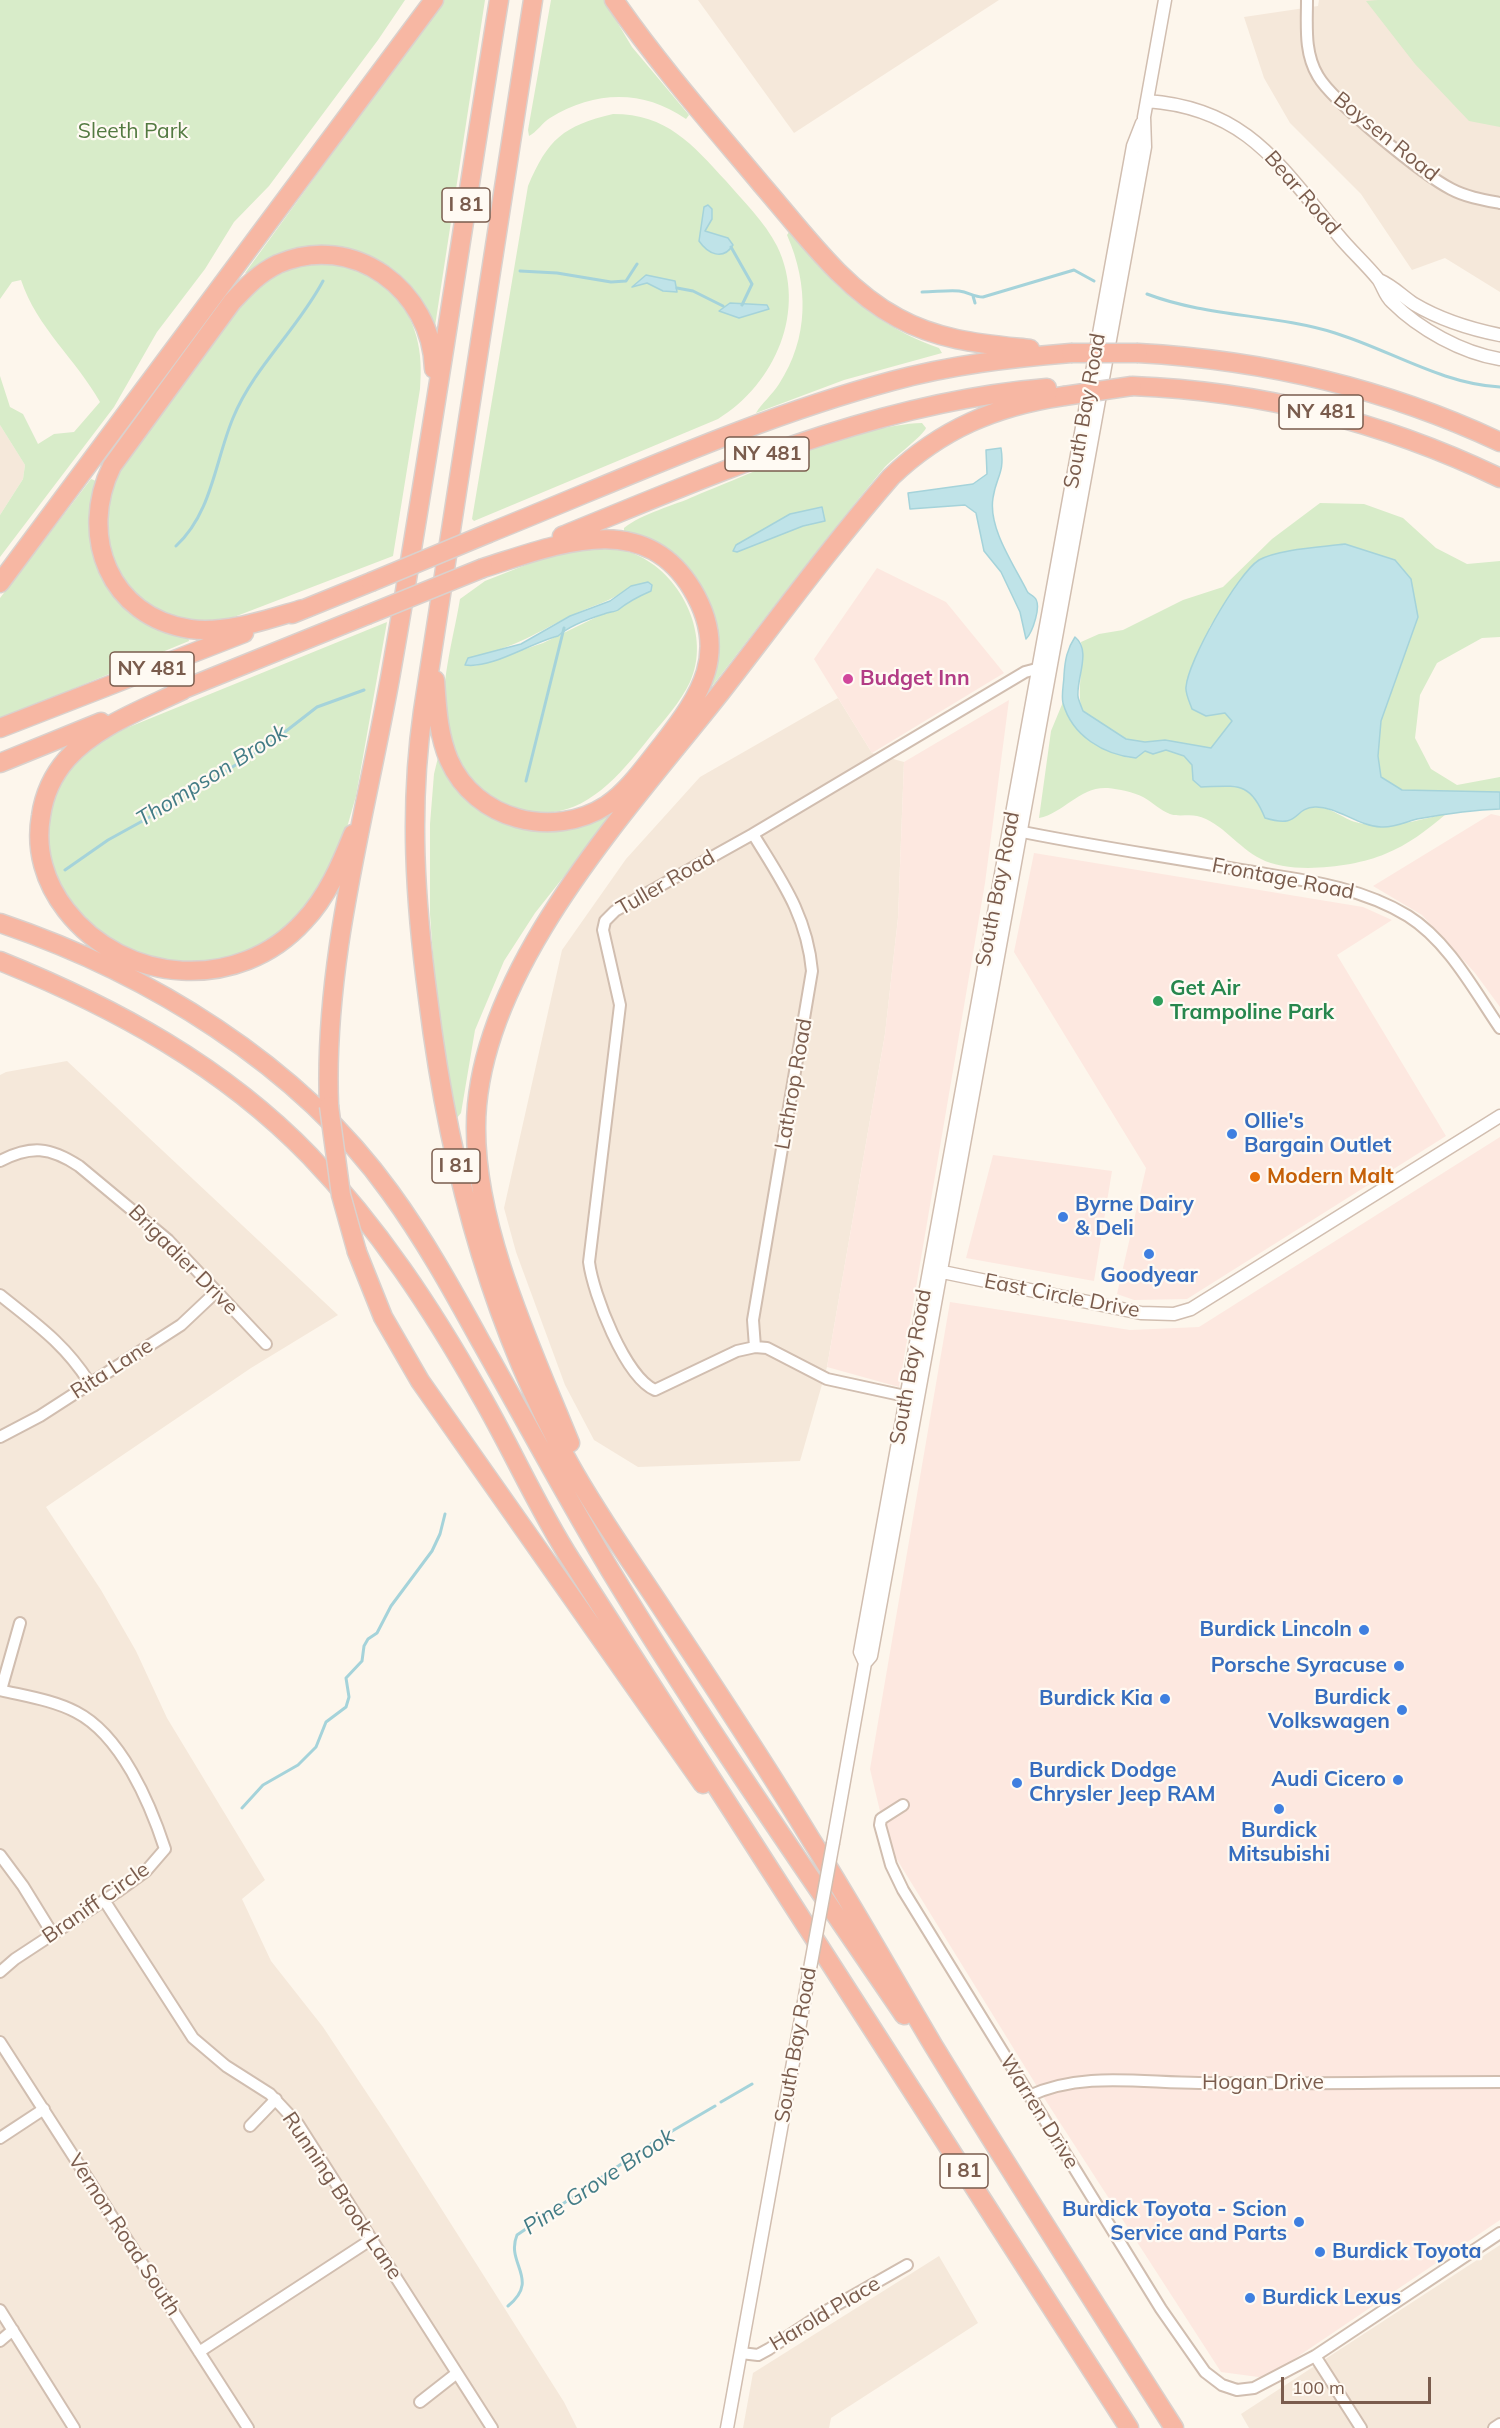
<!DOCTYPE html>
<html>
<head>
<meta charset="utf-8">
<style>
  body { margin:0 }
  #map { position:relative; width:1500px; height:2428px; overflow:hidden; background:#fdf6ec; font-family:Mulish,sans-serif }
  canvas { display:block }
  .scale { position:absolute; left:1281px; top:2377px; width:150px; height:27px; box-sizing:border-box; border:3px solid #7a5c4d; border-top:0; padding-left:8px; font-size:18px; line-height:21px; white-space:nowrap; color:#7a5c4d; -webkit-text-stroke:4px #fffaf3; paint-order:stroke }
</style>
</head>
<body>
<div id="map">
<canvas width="1500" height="2428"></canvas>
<div class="scale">100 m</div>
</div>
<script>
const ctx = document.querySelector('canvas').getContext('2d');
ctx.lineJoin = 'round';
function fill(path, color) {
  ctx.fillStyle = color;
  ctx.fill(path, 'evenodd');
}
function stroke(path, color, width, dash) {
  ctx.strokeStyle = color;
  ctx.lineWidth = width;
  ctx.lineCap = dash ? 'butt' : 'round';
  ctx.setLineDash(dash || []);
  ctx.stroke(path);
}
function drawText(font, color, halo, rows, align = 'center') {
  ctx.font = font + ' Mulish,sans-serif';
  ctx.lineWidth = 4.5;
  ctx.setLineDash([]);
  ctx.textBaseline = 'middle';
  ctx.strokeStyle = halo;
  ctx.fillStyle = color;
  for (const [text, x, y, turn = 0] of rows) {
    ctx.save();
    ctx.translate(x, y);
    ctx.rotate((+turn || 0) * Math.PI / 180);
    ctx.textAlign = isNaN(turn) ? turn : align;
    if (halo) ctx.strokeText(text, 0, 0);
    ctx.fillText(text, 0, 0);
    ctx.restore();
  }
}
fill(new Path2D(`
  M 698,0 L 999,0 L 794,133 Z
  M 1319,0 L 1500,0 L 1500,292 L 1445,258 L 1412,270 L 1361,194 L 1290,123 L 1264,78 L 1244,17 L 1318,6 Z
  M 0,425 L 25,465 L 23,479 L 0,515 Z
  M 838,698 L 872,753 L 904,762 L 898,918 L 885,1034 L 827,1367 L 800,1461 L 638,1467 L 594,1440 L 565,1385 L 516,1252 L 504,1208 L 562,950 L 626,859 L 700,777 Z
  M 67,1061 L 338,1315 L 251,1368 L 46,1507 L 101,1590 L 136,1651 L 167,1718 L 265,1880 L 242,1899 L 271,1961 L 323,2027 L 392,2131 L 564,2402 L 577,2428 L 0,2428 L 0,1075 L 6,1072 Z
  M 1500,2245 L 1500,2428 L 1249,2428 L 1241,2414 Z
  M 939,2256 L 978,2323 L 831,2418 L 829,2428 L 743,2428 L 753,2373 Z`), '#f5e8da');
fill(new Path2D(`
  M 877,568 L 946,602 L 1004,673 L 872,753 L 814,659 Z
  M 1009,700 L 985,883 L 899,1387 L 827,1367 L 885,1034 L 898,918 L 904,762 Z
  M 1491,814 L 1500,816 L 1500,1007 L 1475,973 L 1422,915 L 1373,886 Z
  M 1034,853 L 1363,907 L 1392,920 L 1337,955 L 1446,1136 L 1187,1299 L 1134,1300 L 1117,1294 L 1146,1168 L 1014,952 Z
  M 1500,1137 L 1500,2220 L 1266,2378 L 1221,2372 L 1046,2101 L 888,1845 L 870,1769 L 950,1302 L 1130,1330 L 1199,1327 Z
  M 993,1155 L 1112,1171 L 1094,1281 L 966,1258 Z`), '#fde8e0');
fill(new Path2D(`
  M 0,0 L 405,0 L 378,40 L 269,186 L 234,222 L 205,269 L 157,332 L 114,407 L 0,557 L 0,515 L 23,479 L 25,465 L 0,425 L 0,376 L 10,407 L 23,414 L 38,444 L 54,434 L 74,432 L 100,402 C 76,359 37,328 21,280 L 12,282 L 0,299 Z
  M 444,0 L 485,0 L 435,326 L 430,329 L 352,255 L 245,273 Z
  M 551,0 L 604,0 L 632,47 L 689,115 L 686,119 C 642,89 595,91 550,118 C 542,123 537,132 529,136 L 528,130 Z
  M 1378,0 L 1500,0 L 1500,127 L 1469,121 L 1415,64 L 1366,1 Z
  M 613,114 C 667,114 692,144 726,181 C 743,201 765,222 777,246 C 808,310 775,384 718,419 L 474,521 L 472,519 L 528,186 C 548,139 563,126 613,114 Z
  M 789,232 C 802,241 811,259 823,271 C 855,305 895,333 939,348 L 942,353 L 844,380 L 756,413 C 762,403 772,395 779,384 C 809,338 809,285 787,235 Z
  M 307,263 C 385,263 428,312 420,389 L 393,556 L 221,622 L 201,623 L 158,611 L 141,601 L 118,577 L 102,533 L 113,480 L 237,306 L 273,275 Z
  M 922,423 L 926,428 C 923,436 893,458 884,468 C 822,542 765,619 706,694 L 705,600 L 624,532 L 624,528 C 643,513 673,506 695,496 C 757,471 856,425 922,423 ZM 822,507 L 824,521 L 803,526 L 737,552 L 736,545 L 790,514 Z
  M 91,479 L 96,481 C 79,533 95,593 144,622 C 158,630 173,633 188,637 L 189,641 L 0,719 L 0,598 Z
  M 1320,503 L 1364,504 L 1403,518 L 1436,548 L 1467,564 L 1500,561 L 1500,637 L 1482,638 L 1437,663 L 1420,695 L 1415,738 L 1431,769 L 1457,785 L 1500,777 L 1500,792 L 1402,790 L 1381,777 L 1378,756 L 1381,721 L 1418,617 L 1411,579 L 1259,560 L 1234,589 L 1209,628 L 1206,715 L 1225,713 L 1233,722 L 1211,748 L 1165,740 L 1145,742 L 1126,739 L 1082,711 C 1076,687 1085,665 1081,642 L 1099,634 L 1123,630 L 1183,600 L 1223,587 L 1272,539 Z
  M 613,547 C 622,550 631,552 639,556 C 683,577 711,637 690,682 C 680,703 664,720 650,737 C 606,793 563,839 488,795 C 481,791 472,785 467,778 C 461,769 446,739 445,729 C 439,686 453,641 460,599 L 485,581 L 561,551 ZM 631,586 L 650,591 L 543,643 L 475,666 L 465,665 L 468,658 C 511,649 531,636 568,617 C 590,606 612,602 631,586 Z
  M 387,622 L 356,796 L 346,831 L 323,881 L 305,909 L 281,933 L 253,951 L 198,964 L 142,958 L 85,922 L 57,883 L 46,840 L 53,799 L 73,761 L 107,736 Z
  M 1063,702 L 1073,722 L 1125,757 L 1136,758 L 1145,751 L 1153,754 L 1166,750 L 1184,756 L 1192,765 L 1193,780 L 1201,787 C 1238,786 1249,781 1265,818 C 1302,829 1293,807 1316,807 C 1332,807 1344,820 1359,823 C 1388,830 1417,820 1446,814 C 1427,830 1408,845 1385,854 C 1355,867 1291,875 1261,859 C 1238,848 1222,822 1197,816 C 1189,814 1178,817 1170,814 C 1161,811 1152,802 1143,797 C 1134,792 1118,789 1108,788 C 1080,786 1064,813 1039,818 L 1051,731 Z
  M 440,749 C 450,766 459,785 471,801 C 501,841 563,820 606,815 L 611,817 L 535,913 L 504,961 L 475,1030 L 461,1113 L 456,1119 L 438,1028 L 430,914 L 430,824 L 434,774 Z`), '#d8ecc9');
const water = new Path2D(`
  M 708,205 L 712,209 L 712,219 L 705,231 L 728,238 L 733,245 C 723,261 708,254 699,241 L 704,207 Z
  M 646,275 L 675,281 L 677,292 L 663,291 L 647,283 L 632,287 Z
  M 730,303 L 767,305 L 769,309 L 739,318 L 719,311 Z
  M 1001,448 C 1005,474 996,476 993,498 C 988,528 1014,565 1027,591 C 1028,594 1031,594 1034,597 C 1043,604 1032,633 1026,639 L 1020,612 L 1001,572 L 984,551 L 976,513 L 965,505 L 910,509 L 908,493 L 973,484 L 987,474 L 986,450 Z
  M 822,507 L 825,521 L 803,526 L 737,552 L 733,551 L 736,545 L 790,514 Z
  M 1345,544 L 1395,560 L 1411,579 L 1418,617 L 1381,721 L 1378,756 L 1381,777 L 1402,790 L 1500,792 L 1500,809 C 1472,810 1445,814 1417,819 C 1406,822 1393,828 1381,827 C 1358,826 1336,806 1315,807 C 1292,808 1302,829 1265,818 C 1250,781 1238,786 1201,787 L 1193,780 L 1192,765 L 1184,756 L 1166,750 L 1153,754 L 1145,751 L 1136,758 C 1104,755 1072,736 1063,703 C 1061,695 1064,683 1064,675 C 1065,660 1067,649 1075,637 C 1092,651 1076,678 1078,697 C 1079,701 1081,706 1083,711 L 1126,739 L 1145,742 L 1165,740 L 1211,748 L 1232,721 L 1225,713 L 1206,716 L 1192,709 C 1190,703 1185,693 1186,687 C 1188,661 1237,574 1259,560 C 1278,549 1323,547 1345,544 Z
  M 648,582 L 652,585 L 651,591 C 637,597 629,601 618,610 C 615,612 608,612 604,614 C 591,618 569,626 558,636 C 530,643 492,669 465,665 L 468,658 L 521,644 L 570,616 L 610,601 L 631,586 Z`);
fill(water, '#bfe3e8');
stroke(water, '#a5d3da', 1.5);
stroke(new Path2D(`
  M 731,247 L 752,284 L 742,305
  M 520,271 L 557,273 L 611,282 L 626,281 L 637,264
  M 677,288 L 693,291 L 723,306
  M 922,292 C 935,292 947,290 959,291 C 969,292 973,297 983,297 L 1074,270 L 1094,281
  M 1147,294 C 1207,317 1274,314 1335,333 C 1390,350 1442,384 1500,387
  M 973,296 L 975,303
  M 176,546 C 212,513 215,461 233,418 C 254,367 297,330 323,281
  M 526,781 L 564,628
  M 65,870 L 108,840 L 157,813 L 183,793 L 207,783 L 272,742 L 317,707 L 364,690
  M 242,1808 L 263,1785 L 298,1765 L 316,1747 L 326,1722 L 346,1707 L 349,1697 L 346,1678 L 362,1661 L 364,1646 L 368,1639 L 377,1633 L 391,1606 L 432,1551 L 440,1534 L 445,1514
  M 721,2102 L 752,2084
  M 508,2306 C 541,2279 505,2264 517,2235 L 655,2141 L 715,2106`), '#a5d3da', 3);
const minor = new Path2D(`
  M 1307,0 C 1307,26 1304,53 1318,76 C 1333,102 1424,175 1451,189 C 1466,197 1484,200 1500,203
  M 1013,830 C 1090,846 1169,857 1247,871 C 1302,880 1359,886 1408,916 C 1448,941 1474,990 1500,1028
  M 753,834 C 781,880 807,915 812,971 L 753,1320 L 755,1347
  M 0,1161 C 31,1145 50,1147 79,1166 L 168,1240 L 266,1344
  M 0,1295 C 36,1324 64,1343 89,1382
  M 905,1396 L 827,1379 L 767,1348 L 755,1347 L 737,1351 L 655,1390 C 625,1377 593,1294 589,1262 L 620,1005 L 603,930 L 605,921 L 615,911 L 753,834 L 1025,672 L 1044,667
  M 0,1437 L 40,1416 L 181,1325 L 216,1292
  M 0,1690 C 25,1696 53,1700 76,1712 C 121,1735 150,1803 165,1849 L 146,1871 L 117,1892 L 15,1959 L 0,1972
  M 1,1690 L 20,1623
  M 903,1805 L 881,1819 L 880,1825 L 891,1865 L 903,1890 L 1161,2309 L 1205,2372 L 1222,2385 L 1237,2390 L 1254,2388 L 1315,2356 L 1500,2233
  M 0,1855 L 23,1886 L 52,1933
  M 104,1900 L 193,2038 L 226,2066 L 270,2094 L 298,2124 L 492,2428
  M 0,2042 L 248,2428
  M 1029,2096 C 1082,2071 1142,2083 1199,2083 C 1299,2084 1400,2082 1500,2082
  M 250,2126 L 276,2099
  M 0,2138 L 44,2109
  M 0,2310 L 74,2428
  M 0,2341 L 13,2330
  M 199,2352 L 372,2239
  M 741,2353 L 758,2355 L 769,2349 L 826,2311 L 907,2265
  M 1315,2356 L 1361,2428
  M 420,2402 L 457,2373
  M 1494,2428 L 1500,2424`);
const tertiary = new Path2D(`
  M 1147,101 C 1247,108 1280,166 1338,235 C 1350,250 1365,263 1378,279 C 1383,286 1385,296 1392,302 C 1419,329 1462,353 1500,359
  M 1379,280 C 1393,286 1402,296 1414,304 C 1441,320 1470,329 1500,335
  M 933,1270 L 1141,1313 L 1174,1314 L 1191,1309 L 1500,1116
  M 865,1663 L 860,1652 L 1133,146 L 1142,123
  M 833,1843 L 865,1663 L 871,1656 L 1145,147 L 1144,117 L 1165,0
  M 727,2428 L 809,1974`);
const motorway = new Path2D(`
  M 533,0 L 423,711 C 409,808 415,901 428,998 C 448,1160 489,1322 570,1465 C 600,1519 636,1568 669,1619 C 717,1691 765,1764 810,1838 C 853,1906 892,1976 933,2045 C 1012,2174 1093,2301 1174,2428
  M 614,0 C 659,65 711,124 762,185 C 803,232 842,288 898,318 C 940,341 984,344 1030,349
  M 1138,353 C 1264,360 1385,388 1500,442
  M 1132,386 C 1261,391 1384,422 1500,478
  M 489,533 C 621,480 754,418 892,381 C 951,365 1010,358 1071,353
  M 562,536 C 720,472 876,402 1047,388
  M 0,583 L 434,0
  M 303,609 C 268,619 227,634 190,629 C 109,617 78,535 112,466 L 232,302 C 246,287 259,273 278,264 C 353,231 432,290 434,369
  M 292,614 L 371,582
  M 435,680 C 437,707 438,734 449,760 C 475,820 553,840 607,805 C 629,790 645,766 662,745 C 701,695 730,652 692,589 C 642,507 554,546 483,568
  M 183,690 C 144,709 96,726 67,759 C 53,775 44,795 41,816 C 35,850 45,883 66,910 C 124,985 239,993 304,921 C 327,897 341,864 353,834
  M 174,693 L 367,615
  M 0,728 L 244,633
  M 0,763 L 101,722
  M 0,923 C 148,973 298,1064 390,1192 C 425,1240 453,1291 481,1342 C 524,1418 565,1495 610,1570 C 702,1722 804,1868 904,2015
  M 0,961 C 114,1007 223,1066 310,1156 C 378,1227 432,1309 480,1394 C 512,1449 537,1507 571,1560 C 757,1849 943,2139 1129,2428
  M 329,1106 C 323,958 367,812 392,667 C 431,445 463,222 499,0
  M 357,1252 L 383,1317 L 420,1381 L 703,1784
  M 570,1443 C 532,1349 476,1231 476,1129 C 475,972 628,810 721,692 C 777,620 831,546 891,477 C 941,429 996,406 1064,396`);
stroke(minor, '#d1beb0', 14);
stroke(tertiary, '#d1beb0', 15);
stroke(motorway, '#dad1cd', 21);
stroke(minor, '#fff', 10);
stroke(tertiary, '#fff', 12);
stroke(motorway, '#f7b7a3', 18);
const tertiaryBridge = new Path2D(`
  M 809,1974 L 833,1843`);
const motorwayBridge = new Path2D(`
  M 1071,353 L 1138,353
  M 1064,396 L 1132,386
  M 371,582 L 489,533
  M 367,615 L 483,568
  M 329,1106 L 341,1195 L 357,1252`);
stroke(tertiaryBridge, '#d1beb0', 15, []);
stroke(motorwayBridge, '#dad1cd', 21, []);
stroke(tertiaryBridge, '#fff', 12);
stroke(motorwayBridge, '#f7b7a3', 18);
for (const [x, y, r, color] of [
  [848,679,6,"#d1479c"],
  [1158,1001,6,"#2e9e5b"],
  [1232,1134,6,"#3f7fe0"],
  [1255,1177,6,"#e8710a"],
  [1063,1217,6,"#3f7fe0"],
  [1149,1254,6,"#3f7fe0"],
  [1364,1630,6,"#3f7fe0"],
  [1399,1666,6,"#3f7fe0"],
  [1165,1699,6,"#3f7fe0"],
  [1402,1710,6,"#3f7fe0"],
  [1398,1780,6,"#3f7fe0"],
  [1017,1783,6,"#3f7fe0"],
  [1279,1809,6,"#3f7fe0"],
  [1299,2222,6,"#3f7fe0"],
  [1320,2252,6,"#3f7fe0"],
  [1250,2298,6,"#3f7fe0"]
]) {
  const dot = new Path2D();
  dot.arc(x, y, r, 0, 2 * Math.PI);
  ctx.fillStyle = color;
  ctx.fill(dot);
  stroke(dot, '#fffaf3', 2);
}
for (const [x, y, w] of [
  [466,205,48],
  [1321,412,84],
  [767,454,84],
  [152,669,84],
  [456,1166,48],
  [964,2171,48]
]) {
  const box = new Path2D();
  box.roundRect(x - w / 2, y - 17, w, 34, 4.5);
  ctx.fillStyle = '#fffaf3';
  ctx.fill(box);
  stroke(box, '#7a5c4d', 1.5);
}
drawText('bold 20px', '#7a5c4d', null, [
  ["I 81",466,205],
  ["NY 481",1321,412],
  ["NY 481",767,454],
  ["NY 481",152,669],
  ["I 81",456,1166],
  ["I 81",964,2171]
]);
drawText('21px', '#537a41', '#fffaf3', [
  ["Sleeth Park",133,132]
]);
drawText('21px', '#7a5c4d', '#fffaf3', [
  ["Boysen Road",1386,137,39],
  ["Bear Road",1302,193,49],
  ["South Bay Road",1085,411,-80],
  ["Frontage Road",1283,879,11],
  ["Tuller Road",666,883,-30],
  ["South Bay Road",998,889,-79],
  ["Lathrop Road",794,1084,-80],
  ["Brigadier Drive",183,1260,45],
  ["East Circle Drive",1062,1296,11],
  ["South Bay Road",911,1367,-80],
  ["Rita Lane",112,1369,-33],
  ["Braniff Circle",96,1903,-35],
  ["South Bay Road",796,2045,-80],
  ["Hogan Drive",1263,2083],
  ["Warren Drive",1039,2112,58],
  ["Running Brook Lane",342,2196,56],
  ["Vernon Road South",124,2235,57],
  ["Harold Place",825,2314,-31]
]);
drawText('bold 21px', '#b23c85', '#fffaf3', [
  ["Budget Inn",860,679]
], 'left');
drawText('bold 21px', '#27864d', '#fffaf3', [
  ["Get Air",1170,989],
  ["Trampoline Park",1170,1013]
], 'left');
drawText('bold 21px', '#366cbe', '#fffaf3', [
  ["Ollie's",1244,1122,"left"],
  ["Bargain Outlet",1244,1146,"left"],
  ["Byrne Dairy",1075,1205,"left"],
  ["& Deli",1075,1229,"left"],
  ["Goodyear",1149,1276,"center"],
  ["Burdick Lincoln",1352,1630],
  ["Porsche Syracuse",1387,1666],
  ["Burdick",1390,1698],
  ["Volkswagen",1390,1722],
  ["Burdick Kia",1153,1699],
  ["Burdick Dodge",1029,1771,"left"],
  ["Chrysler Jeep RAM",1029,1795,"left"],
  ["Audi Cicero",1386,1780],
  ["Burdick",1279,1831,"center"],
  ["Mitsubishi",1279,1855,"center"],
  ["Burdick Toyota - Scion",1287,2210],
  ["Service and Parts",1287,2234],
  ["Burdick Toyota",1332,2252,"left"],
  ["Burdick Lexus",1262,2298,"left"]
], 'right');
drawText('bold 21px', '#c56008', '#fffaf3', [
  ["Modern Malt",1267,1177]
], 'left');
drawText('italic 22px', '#437c86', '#fffaf3', [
  ["Thompson Brook",212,776,-32],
  ["Pine Grove Brook",599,2182,-33]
]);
</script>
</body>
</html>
